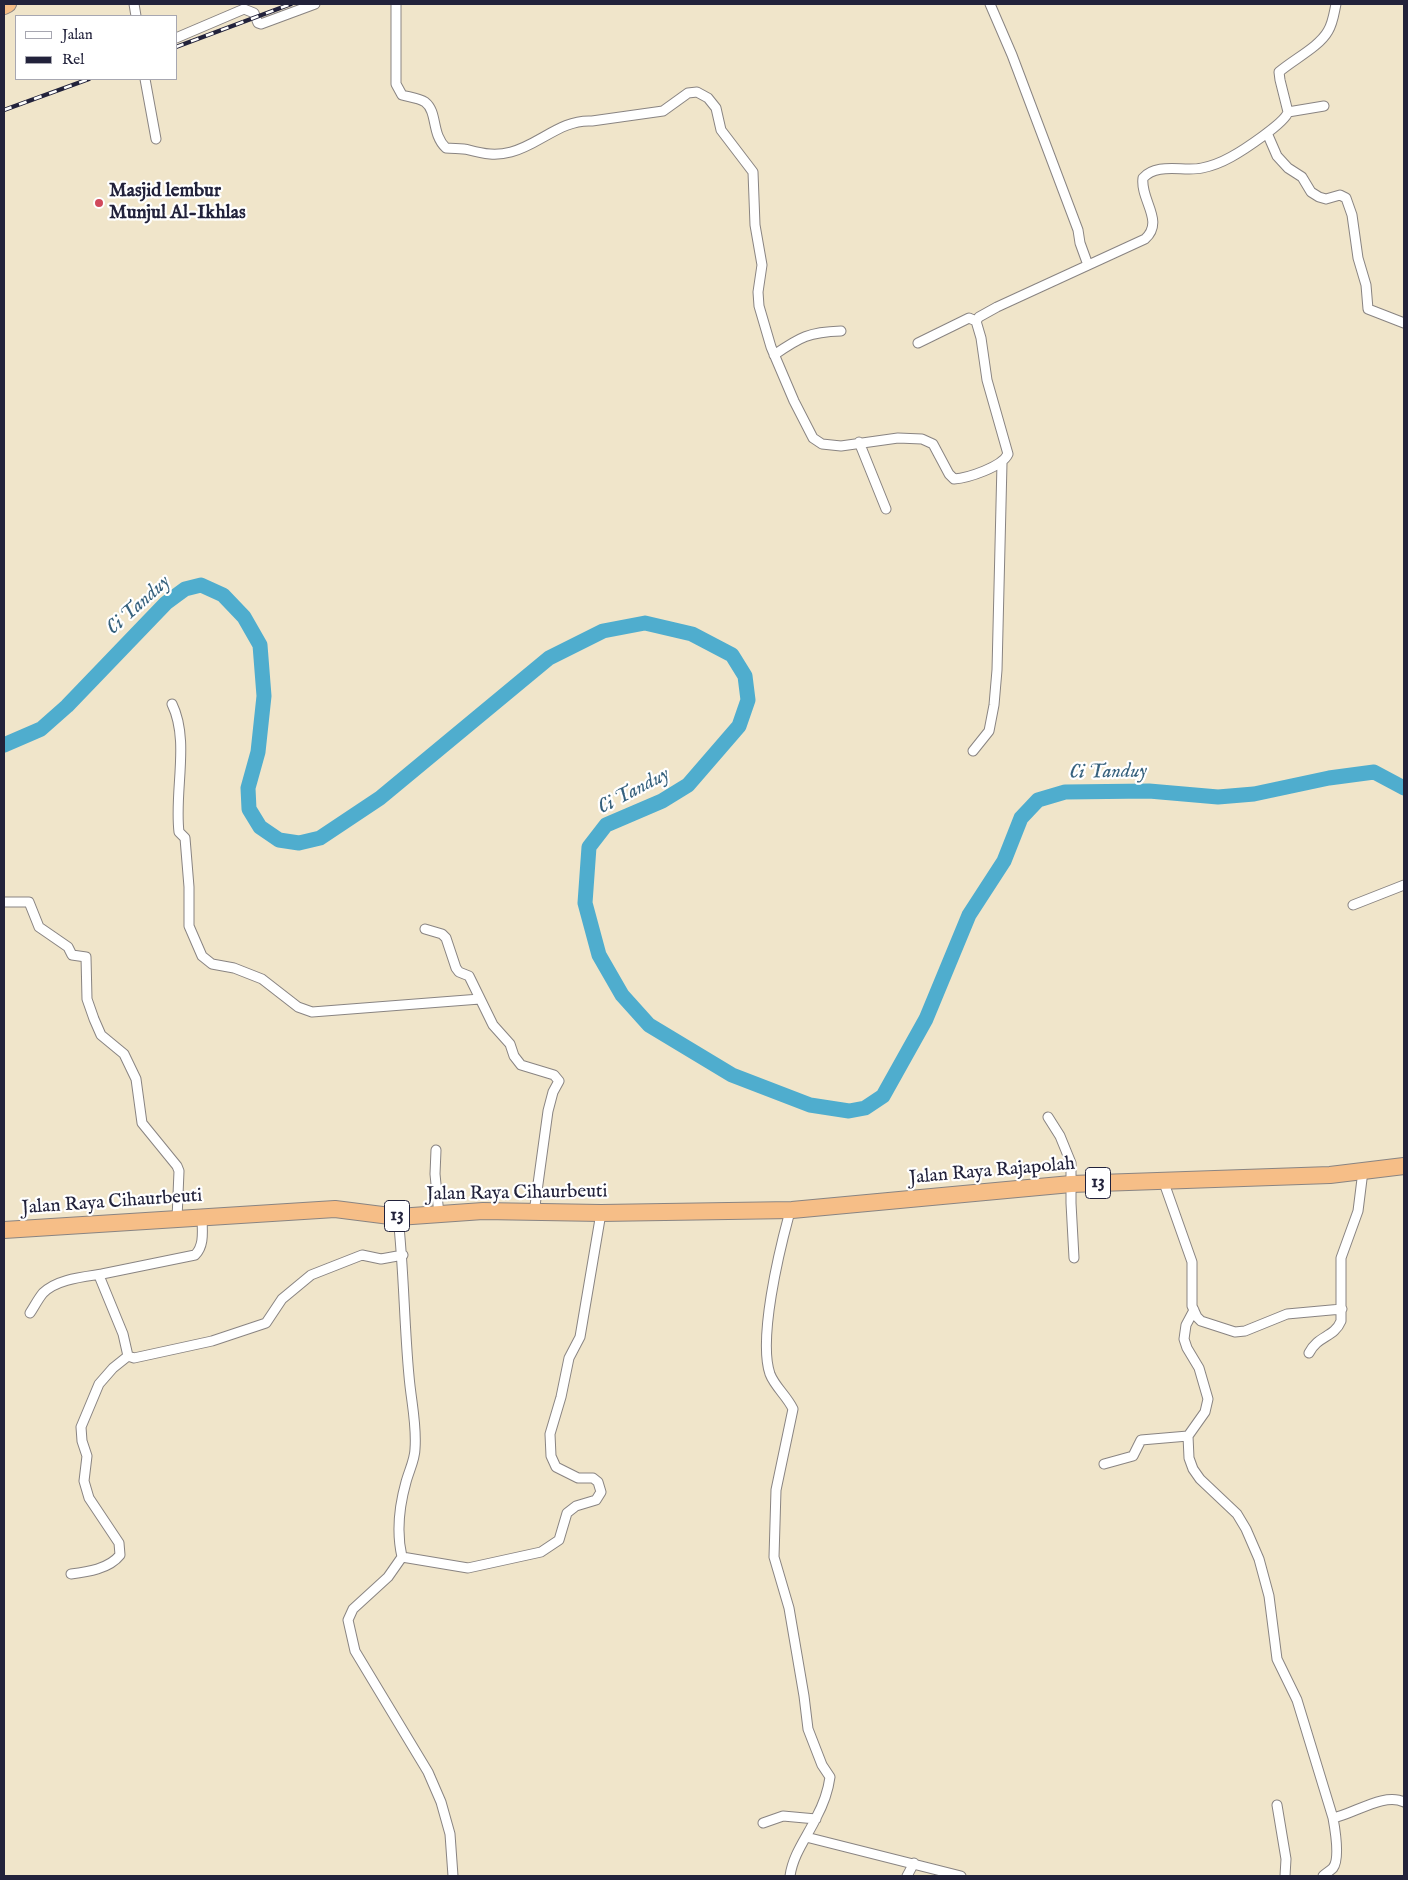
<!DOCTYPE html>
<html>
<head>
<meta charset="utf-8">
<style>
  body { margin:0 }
  #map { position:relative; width:1408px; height:1880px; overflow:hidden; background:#f0e5ca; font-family:"IM FELL English",serif }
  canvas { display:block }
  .frame { position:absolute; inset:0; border:5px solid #22223b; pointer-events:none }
  .legend { position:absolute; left:15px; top:15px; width:162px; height:65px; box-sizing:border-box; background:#fff; border:1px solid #a7a7b1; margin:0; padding:6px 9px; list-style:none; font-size:15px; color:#22223b }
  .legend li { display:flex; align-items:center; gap:10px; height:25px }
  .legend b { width:25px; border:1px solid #a7a7b1 }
</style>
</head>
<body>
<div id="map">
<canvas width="1408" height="1880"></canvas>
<div class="frame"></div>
<ul class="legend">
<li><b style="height:6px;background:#fff"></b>Jalan</li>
<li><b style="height:6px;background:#22223b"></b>Rel</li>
</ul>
</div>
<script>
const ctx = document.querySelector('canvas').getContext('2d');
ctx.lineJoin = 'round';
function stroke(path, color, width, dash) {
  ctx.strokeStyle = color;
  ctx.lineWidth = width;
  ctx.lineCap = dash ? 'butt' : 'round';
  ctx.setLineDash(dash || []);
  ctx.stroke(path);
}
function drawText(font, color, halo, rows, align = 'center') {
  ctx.font = font + ' "IM FELL English",serif';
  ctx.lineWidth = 4.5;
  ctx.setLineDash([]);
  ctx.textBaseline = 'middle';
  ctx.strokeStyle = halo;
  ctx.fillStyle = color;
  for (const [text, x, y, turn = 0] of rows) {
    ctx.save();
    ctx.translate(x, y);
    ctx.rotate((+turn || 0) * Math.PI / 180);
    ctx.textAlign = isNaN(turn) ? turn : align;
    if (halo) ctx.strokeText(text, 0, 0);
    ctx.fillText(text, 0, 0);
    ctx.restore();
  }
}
stroke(new Path2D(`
  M 4,745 L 41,729 L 67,706 L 166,603 L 185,589 L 201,585 L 223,595 L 244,617 L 260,645 L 264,696 L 258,752 L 248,788 L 249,809 L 260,827 L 279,840 L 299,843 L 320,838 L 380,798 L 549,658 L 603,631 L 645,623 L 692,634 L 732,655 L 745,676 L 748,700 L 739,726 L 688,785 L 662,801 L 606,825 L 589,847 L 585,903 L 599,955 L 622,995 L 649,1025 L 732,1075 L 810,1105 L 849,1111 L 865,1108 L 883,1096 L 926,1019 L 969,915 L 1004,861 L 1021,818 L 1038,800 L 1065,792 L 1149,791 L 1218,797 L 1254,794 L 1329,778 L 1374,772 L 1404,788`), '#4fadce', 15);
const street = new Path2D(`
  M 134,4 L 136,16
  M 396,4 L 396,84 L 402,95 C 409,97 419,98 425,102 C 438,112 431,134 446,148 C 454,149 462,148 469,150 C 484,154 496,156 511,152 C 539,145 561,119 592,121 L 663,111 L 688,93 L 697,92 L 708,98 L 716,108 L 721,130 L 753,172 L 755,225 L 762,265 L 758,292 L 759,306 L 771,347 L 794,401 L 813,438 L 822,444 L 841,446 L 898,438 L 922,439 L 933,444 L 949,474 L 954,479 C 968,478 1002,467 1008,454 L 987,380 L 981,338 L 976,321 L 979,317 L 997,307 L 1145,239 C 1165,221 1140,200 1143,178 C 1157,162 1184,172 1202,168 C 1212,166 1222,162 1231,157 C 1242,151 1285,123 1288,112 L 1280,80 L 1279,72 C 1294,59 1319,47 1328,31 C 1333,23 1334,13 1336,4
  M 990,4 L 1012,55 L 1078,230 L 1080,243 L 1088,265
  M 176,38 L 244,9 L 254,13 L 258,23 L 261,24 L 315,4
  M 145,79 L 156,139
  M 1288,112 L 1324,106
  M 1267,133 L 1277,156 L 1288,168 L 1302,177 L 1311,192 L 1319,197 L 1326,199 L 1340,195 L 1346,198 L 1352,215 L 1358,258 L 1366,285 L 1368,309 L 1404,323
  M 918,343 L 969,318 L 976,321
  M 774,355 C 800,337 809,332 841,331
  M 859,442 L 886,509
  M 172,704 C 190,741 174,791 179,832 L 185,838 L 189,887 L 189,926 L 202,956 L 212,964 L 234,968 L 262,979 L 298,1007 L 312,1012 L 480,999
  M 973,751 L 989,731 L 994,705 L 997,670 L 1002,463
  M 4,902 L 29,902 L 39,927 L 68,947 L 72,955 L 86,957 L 87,999 L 94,1019 L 101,1035 L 124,1054 L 136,1079 L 142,1123 L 177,1166 L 179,1171 L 177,1219
  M 1353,905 L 1404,885
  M 425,929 L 442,934 L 446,938 L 456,968 L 459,972 L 469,976 L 493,1025 L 510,1044 L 514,1056 L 521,1065 L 554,1075 L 559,1081 L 553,1092 L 548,1111 L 534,1213
  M 1048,1117 L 1060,1136 L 1071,1163 L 1071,1203 L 1074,1258
  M 436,1150 L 435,1174 L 439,1215
  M 1163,1180 L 1192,1262 L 1192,1306 L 1197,1317 L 1201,1321 L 1235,1332 L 1245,1331 L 1287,1314 L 1342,1309
  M 202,1217 C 202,1230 205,1245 195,1255 L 102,1274 L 100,1278 L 123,1334 L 128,1356 L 134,1358 L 212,1341 L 266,1323 L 282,1299 L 311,1275 L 362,1255 L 381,1259 L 403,1255
  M 398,1217 C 404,1270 404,1323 409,1376 C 411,1401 417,1424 415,1449 C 415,1459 409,1471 406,1482 C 399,1507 396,1531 402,1557 L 388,1577 L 353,1609 L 348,1620 L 355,1651 L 428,1772 L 441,1802 L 450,1834 L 453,1876
  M 1194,1310 L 1186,1325 L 1184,1339 L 1187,1348 L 1199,1368 L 1208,1399 L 1205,1412 L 1188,1436 L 1189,1458 L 1193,1469 L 1200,1479 L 1237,1514 L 1246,1529 L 1259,1559 L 1269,1596 L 1277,1659 L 1297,1700 L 1333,1818 C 1354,1814 1384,1792 1404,1802
  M 30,1313 C 34,1307 38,1299 43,1293 C 57,1279 83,1277 102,1274
  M 1309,1353 C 1318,1335 1334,1338 1341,1321 L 1341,1258 L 1358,1211 L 1363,1171
  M 1104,1464 L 1133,1456 L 1141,1440 L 1188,1436
  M 402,1557 L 468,1568 L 541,1552 L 559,1540 L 567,1513 L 576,1506 L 596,1500 L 601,1492 L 598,1482 L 593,1478 L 578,1478 L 556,1467 L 551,1456 L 550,1434 L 561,1397 L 569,1358 L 580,1337 L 601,1213
  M 71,1574 C 87,1572 109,1569 120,1555 L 119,1543 L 89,1498 L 84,1481 L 87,1456 L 82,1441 L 81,1427 L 99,1384 L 113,1368 L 128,1356
  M 1277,1805 L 1286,1859 L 1285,1876
  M 763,1823 L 783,1816 L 816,1819
  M 806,1837 L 961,1876
  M 790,1876 C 793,1854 807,1837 816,1818 C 823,1805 828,1792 830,1777 L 822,1765 L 808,1729 L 804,1696 L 789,1608 L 774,1557 L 776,1490 L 793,1409 C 787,1396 775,1387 770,1374 C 758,1339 779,1252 789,1215 L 792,1210
  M 907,1876 L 914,1863
  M 1323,1876 C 1326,1873 1330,1871 1333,1868 C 1340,1859 1335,1829 1333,1818`);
const highway = new Path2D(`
  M 4,6 L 8,4
  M 4,1230 L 335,1209 L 398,1217 L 483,1211 L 601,1213 L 792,1210 L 1071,1184 L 1330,1175 L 1404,1166`);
stroke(street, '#898482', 11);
stroke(highway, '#898482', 18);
stroke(street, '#fff', 9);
stroke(highway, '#f6be87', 16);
const rail = new Path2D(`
  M 176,47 L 291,4
  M 4,110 L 89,79`);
stroke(rail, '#22223b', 4.5);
stroke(rail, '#fff', 2.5, [8]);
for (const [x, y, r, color] of [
  [99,203,5,"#d1495b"]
]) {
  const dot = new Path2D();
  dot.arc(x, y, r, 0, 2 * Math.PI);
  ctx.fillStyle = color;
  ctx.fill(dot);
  stroke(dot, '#fff', 2);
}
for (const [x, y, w] of [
  [1098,1183,25],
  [397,1216,25]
]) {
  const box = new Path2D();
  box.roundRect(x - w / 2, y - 15.5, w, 31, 4);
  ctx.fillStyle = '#fff';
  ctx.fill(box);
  stroke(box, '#22223b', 1);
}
drawText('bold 18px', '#22223b', null, [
  ["13",1098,1183],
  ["13",397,1216]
]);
drawText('bold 19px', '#22223b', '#fff', [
  ["Masjid lembur",109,192],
  ["Munjul Al-Ikhlas",109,214]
], 'left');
drawText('19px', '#22223b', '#fff', [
  ["Jalan Raya Rajapolah",992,1172,-5],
  ["Jalan Raya Cihaurbeuti",517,1194,-1],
  ["Jalan Raya Cihaurbeuti",112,1203,-4]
]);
drawText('italic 20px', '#36617d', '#fff', [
  ["Ci Tanduy",139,606,-42],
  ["Ci Tanduy",1108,773,-1],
  ["Ci Tanduy",634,792,-28]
]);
</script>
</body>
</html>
